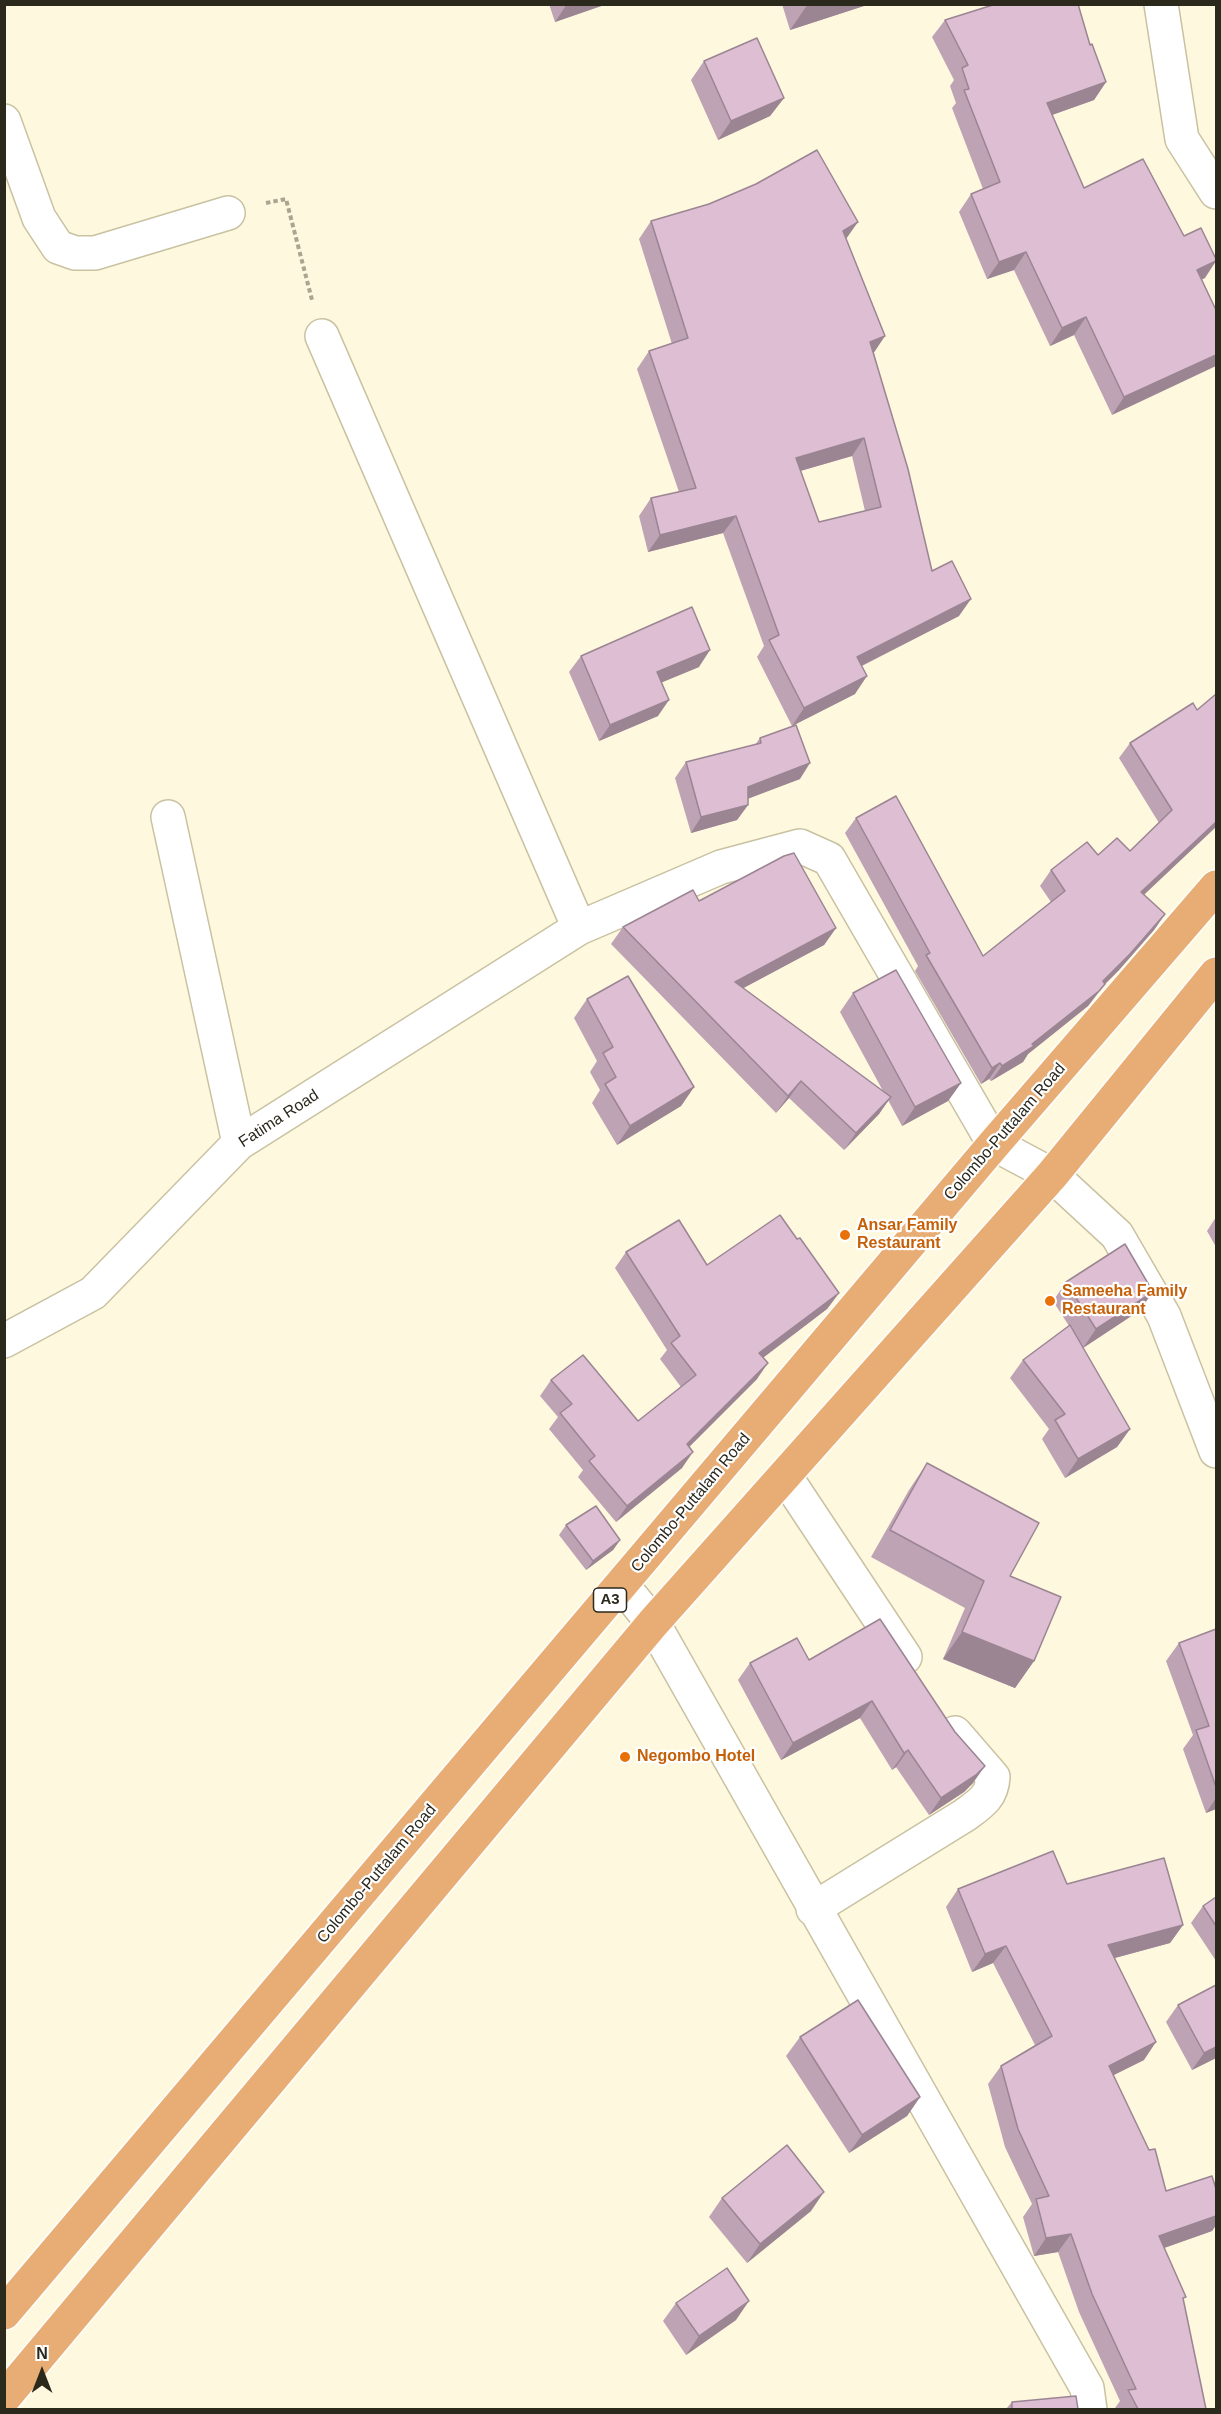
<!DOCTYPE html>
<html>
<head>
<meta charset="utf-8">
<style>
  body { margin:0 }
  #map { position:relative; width:1221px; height:2414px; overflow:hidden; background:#fef8de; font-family:Arial,sans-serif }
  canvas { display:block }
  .frame { position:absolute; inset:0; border:6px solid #2b281c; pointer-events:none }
  .north { position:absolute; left:12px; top:2342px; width:60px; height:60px; -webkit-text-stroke:4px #fff; paint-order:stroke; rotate:0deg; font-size:16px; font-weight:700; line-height:24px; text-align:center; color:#2b281c }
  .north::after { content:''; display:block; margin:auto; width:21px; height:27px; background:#2b281c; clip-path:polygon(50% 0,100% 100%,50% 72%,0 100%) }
</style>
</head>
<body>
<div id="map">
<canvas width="1221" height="2414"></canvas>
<div class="frame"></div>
<div class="north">N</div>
</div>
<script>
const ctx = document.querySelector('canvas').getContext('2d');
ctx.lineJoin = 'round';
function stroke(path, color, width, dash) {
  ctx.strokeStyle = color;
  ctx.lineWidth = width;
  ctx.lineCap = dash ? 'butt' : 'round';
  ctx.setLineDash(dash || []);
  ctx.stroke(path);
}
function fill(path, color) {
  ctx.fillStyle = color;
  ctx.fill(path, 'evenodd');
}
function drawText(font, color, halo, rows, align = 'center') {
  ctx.font = font + ' Arial,sans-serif';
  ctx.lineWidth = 4.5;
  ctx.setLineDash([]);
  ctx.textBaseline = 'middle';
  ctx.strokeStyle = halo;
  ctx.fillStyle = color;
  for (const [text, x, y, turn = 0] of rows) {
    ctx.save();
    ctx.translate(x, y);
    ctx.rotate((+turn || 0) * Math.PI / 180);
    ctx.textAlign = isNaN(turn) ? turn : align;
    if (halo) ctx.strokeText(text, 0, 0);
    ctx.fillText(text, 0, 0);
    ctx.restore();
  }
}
const street = new Path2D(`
  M 1161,4 L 1182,139 L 1216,192
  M 4,121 L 39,218 L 58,247 L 75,253 L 95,253 L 228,213
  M 322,336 L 579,928
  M 168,817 L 239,1143
  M 4,1341 L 93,1293 L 239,1143 L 579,928 L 721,867 L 800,846 L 829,859 L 994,1144 L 1052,1175 L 1117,1235 L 1164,1316 L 1216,1451
  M 785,1476 L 905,1657
  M 622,1585 L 653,1623 L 1087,2388 L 1090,2410
  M 813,1909 L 965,1815 C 980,1804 992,1797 993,1777 L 955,1733`);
const highway = new Path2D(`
  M 4,2313 L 994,1144 L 1216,887
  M 4,2398 L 653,1623 L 1052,1175 L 1216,974`);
stroke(street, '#c9c2a2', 36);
stroke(highway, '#fff', 36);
stroke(new Path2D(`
  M 266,203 L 286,199 L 312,300`), '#aaa591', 4, [4.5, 3]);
stroke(street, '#fff', 33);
stroke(highway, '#e8ad74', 33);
fill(new Path2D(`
  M 549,4 L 607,4 L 555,22 Z
  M 782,4 L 870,4 L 790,30 Z
  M 945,20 L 1090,45 L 1106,82 L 1094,100 L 1052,115 L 1084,188 L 1205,278 L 1202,279 L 1216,310 L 1112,415 L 1074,335 L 1050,346 L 1014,270 L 987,279 L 959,212 L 971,194 L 983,189 L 952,108 L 956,103 L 950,86 L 954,80 L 932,37 Z
  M 704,61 L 784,98 L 770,116 L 718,140 L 691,80 Z
  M 651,221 L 846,239 L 874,353 L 932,571 L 959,616 L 862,666 L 855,694 L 792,726 L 757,657 L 764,646 L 723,533 L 648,552 L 639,516 L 651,498 L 679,492 L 637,369 L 649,351 L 672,344 L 639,239 ZM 852,456 L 865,511 L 819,522 L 800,471 Z
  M 581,656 L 699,667 L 662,682 L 658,716 L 599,741 L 569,672 Z
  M 1216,694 L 1144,895 L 1165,914 L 1154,930 L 1119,970 L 1105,984 L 1088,1006 L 1028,1054 L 1023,1062 L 991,1081 L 989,1079 L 981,1084 L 915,971 L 918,966 L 845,833 L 856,818 L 983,956 L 1051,902 L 1040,886 L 1051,870 L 1098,855 L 1130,851 L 1159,823 L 1119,758 L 1130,743 L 1197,710 Z
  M 760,738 L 800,779 L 748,798 L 748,805 L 737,820 L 691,833 L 675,778 L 686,762 L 755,745 Z
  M 699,901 L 836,928 L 824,945 L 743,988 L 883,1091 L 840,1012 L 853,993 L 961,1083 L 948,1101 L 902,1126 L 888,1100 L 879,1114 L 844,1150 L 789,1098 L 776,1113 L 611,944 L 623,927 Z
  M 587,999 L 694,1087 L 681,1106 L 617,1145 L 592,1103 L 600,1090 L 590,1072 L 597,1061 L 574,1018 Z
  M 1216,1217 L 1216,1247 L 1207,1231 Z
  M 797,1239 L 839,1293 L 827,1309 L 763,1358 L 757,1379 L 689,1447 L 682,1468 L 616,1522 L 578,1477 L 583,1470 L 549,1429 L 558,1417 L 540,1396 L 551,1380 L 638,1421 L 681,1387 L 660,1359 L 667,1350 L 615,1268 L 626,1252 L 707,1265 Z
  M 1066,1282 L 1153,1292 L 1139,1311 L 1083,1348 L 1130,1429 L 1117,1447 L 1065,1478 L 1042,1439 L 1049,1429 L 1010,1378 L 1023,1360 L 1069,1326 L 1053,1301 Z
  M 927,1463 L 1010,1576 L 1034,1661 L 1015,1688 L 943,1659 L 965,1608 L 871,1557 L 909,1490 Z
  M 566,1525 L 620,1540 L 613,1550 L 586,1570 L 559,1535 Z
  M 880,1619 L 973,1783 L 964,1792 L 929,1815 L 896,1767 L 892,1770 L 860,1718 L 781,1760 L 738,1680 L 750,1663 L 809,1660 Z
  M 1216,1629 L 1216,1809 L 1206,1813 L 1183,1749 L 1193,1735 L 1166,1661 L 1179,1643 Z
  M 1067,1884 L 1183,1925 L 1170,1943 L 1115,1958 L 1144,2060 L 1113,2075 L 1166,2191 L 1216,2189 L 1216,2225 L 1212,2231 L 1164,2248 L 1183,2301 L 1206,2409 L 1116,2409 L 1115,2408 L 1120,2401 L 1079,2312 L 1058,2252 L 1034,2256 L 1023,2217 L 1032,2204 L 1005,2147 L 988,2084 L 1001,2066 L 1035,2045 L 993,1963 L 972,1972 L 946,1907 L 958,1889 Z
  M 1216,1897 L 1216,1961 L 1191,1923 L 1203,1906 Z
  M 1178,2005 L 1216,2058 L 1192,2070 L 1166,2022 Z
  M 800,2037 L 920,2097 L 907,2116 L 849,2153 L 786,2056 Z
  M 722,2198 L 811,2211 L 747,2263 L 709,2217 Z
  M 676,2303 L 736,2320 L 686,2355 L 663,2321 Z
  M 1012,2402 L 1078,2409 L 1006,2409 Z`), '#bea3b5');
fill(new Path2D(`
  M 567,4 L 607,4 L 555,22 Z
  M 808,4 L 870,4 L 790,30 Z
  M 1106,82 L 1094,100 L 1035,121 L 1047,103 Z
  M 784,98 L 770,116 L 718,140 L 731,121 Z
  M 858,222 L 846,239 L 843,231 Z
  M 1026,252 L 1014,270 L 987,279 L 999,262 Z
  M 1216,261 L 1205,278 L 1185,287 L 1197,270 Z
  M 1086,317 L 1074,335 L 1050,346 L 1062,328 Z
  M 885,336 L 873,354 L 870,342 Z
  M 1216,355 L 1216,366 L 1112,415 L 1124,397 Z
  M 864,438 L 852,456 L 783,476 L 796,458 Z
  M 736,516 L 723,533 L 648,552 L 660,535 Z
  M 971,599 L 959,616 L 845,674 L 857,657 Z
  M 710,650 L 699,667 L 646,689 L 657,672 Z
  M 867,676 L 855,694 L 792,726 L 804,708 Z
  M 669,700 L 658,716 L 599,741 L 610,725 Z
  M 810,763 L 800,779 L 737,803 L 748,787 Z
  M 748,805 L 737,820 L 691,833 L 701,817 Z
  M 1216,822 L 1216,827 L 1130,908 L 1141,892 Z
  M 1165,914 L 1154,930 L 1119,970 L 1105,984 L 1088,1006 L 1028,1054 L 1023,1062 L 991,1081 L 1002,1066 L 1032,1044 L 1103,981 Z
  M 836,928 L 824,945 L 723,999 L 735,982 Z
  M 1000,1063 L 989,1079 L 981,1084 L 992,1068 Z
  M 801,1081 L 789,1098 L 776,1113 L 788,1096 Z
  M 961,1083 L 948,1101 L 902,1126 L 915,1107 Z
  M 694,1087 L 681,1106 L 617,1145 L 630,1126 Z
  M 891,1097 L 879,1114 L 844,1150 L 856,1133 Z
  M 1153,1292 L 1139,1311 L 1083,1348 L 1096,1329 Z
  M 839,1293 L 827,1309 L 748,1369 L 759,1353 Z
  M 768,1363 L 757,1379 L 676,1460 L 687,1444 Z
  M 1130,1429 L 1117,1447 L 1065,1478 L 1078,1459 Z
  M 693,1452 L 682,1468 L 616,1522 L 627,1506 Z
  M 620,1540 L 613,1550 L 586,1570 L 593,1561 Z
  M 962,1632 L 1034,1661 L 1015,1688 L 943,1659 Z
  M 872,1701 L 860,1718 L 781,1760 L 793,1743 Z
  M 908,1750 L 896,1767 L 892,1770 L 904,1753 Z
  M 985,1766 L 973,1783 L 964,1792 L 929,1815 L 941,1798 Z
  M 1216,1798 L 1216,1809 L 1206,1813 Z
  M 1183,1925 L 1170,1943 L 1096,1963 L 1108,1945 Z
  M 1006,1946 L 993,1963 L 972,1972 L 985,1954 Z
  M 1156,2042 L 1144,2060 L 1096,2084 L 1109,2066 Z
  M 1216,2047 L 1216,2058 L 1192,2070 L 1204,2053 Z
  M 920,2097 L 907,2116 L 849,2153 L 862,2135 Z
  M 824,2192 L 811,2211 L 747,2263 L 760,2244 Z
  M 1216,2216 L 1216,2225 L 1212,2231 L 1147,2254 L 1159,2236 Z
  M 1071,2234 L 1058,2252 L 1034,2256 L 1046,2238 Z
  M 749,2301 L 736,2320 L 686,2355 L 699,2336 Z`), '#9b8593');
const building = new Path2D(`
  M 996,4 L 1078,4 L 1090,45 L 1092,44 L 1106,82 L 1047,103 L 1084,188 L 1143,159 L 1184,236 L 1201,228 L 1216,259 L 1216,261 L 1197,270 L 1216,310 L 1216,355 L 1124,397 L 1086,317 L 1062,328 L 1026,252 L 999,262 L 971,194 L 1000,182 L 964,90 L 969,89 L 962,68 L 968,65 L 945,20 Z
  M 757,38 L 784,98 L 731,121 L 704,61 Z
  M 817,150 L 858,222 L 843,231 L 885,336 L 870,342 L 908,469 L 932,571 L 952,561 L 971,599 L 857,657 L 867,676 L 804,708 L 769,640 L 779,635 L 736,516 L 660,535 L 651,498 L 696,488 L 649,351 L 688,338 L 651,221 L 709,204 L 756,184 ZM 864,438 L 881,507 L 819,522 L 796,458 Z
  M 692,607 L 710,650 L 657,672 L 669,700 L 610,725 L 581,656 Z
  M 1216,694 L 1216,822 L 1141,892 L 1165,914 L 1130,954 L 1103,981 L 1105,984 L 1099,991 L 1032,1044 L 1034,1046 L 1002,1066 L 1000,1063 L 992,1068 L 926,955 L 930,953 L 856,818 L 896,796 L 983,956 L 1065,891 L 1051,870 L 1087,842 L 1098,855 L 1117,838 L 1130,851 L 1172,810 L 1130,743 L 1193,703 L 1197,710 Z
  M 796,725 L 810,763 L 748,787 L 748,805 L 701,817 L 686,762 L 761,743 L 760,738 Z
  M 794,853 L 836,928 L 735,982 L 891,1097 L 856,1133 L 801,1081 L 788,1096 L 623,927 L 693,890 L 699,901 L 784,856 Z
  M 896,970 L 961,1083 L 915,1107 L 853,993 Z
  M 628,976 L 694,1087 L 630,1126 L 605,1084 L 616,1077 L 603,1053 L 613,1047 L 587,999 Z
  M 780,1215 L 797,1239 L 800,1238 L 839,1293 L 759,1353 L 768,1363 L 687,1444 L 693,1452 L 627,1506 L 589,1461 L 595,1456 L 560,1413 L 572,1404 L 551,1380 L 583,1355 L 638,1421 L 696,1375 L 671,1343 L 680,1336 L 626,1252 L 679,1220 L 707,1265 Z
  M 1125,1244 L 1153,1292 L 1096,1329 L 1066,1282 Z
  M 1070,1325 L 1130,1429 L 1078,1459 L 1055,1420 L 1065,1414 L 1023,1360 Z
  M 927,1463 L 1039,1523 L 1010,1576 L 1061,1597 L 1034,1661 L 962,1632 L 984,1581 L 890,1530 Z
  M 596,1506 L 620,1540 L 593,1561 L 566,1525 Z
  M 880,1619 L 955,1732 L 985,1766 L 976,1775 L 941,1798 L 908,1750 L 904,1753 L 872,1701 L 793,1743 L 750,1663 L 797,1638 L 809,1660 Z
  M 1216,1629 L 1216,1787 L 1196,1730 L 1209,1726 L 1179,1643 Z
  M 1053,1851 L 1067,1884 L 1164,1858 L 1183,1925 L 1108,1945 L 1156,2042 L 1109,2066 L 1149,2150 L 1155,2149 L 1166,2191 L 1212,2176 L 1216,2189 L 1216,2216 L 1159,2236 L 1186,2297 L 1183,2298 L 1206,2409 L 1138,2409 L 1128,2390 L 1136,2389 L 1092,2294 L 1071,2234 L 1046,2238 L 1036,2199 L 1049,2196 L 1018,2129 L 1001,2066 L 1052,2036 L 1006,1946 L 985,1954 L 958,1889 Z
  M 1216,1897 L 1216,1926 L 1203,1906 Z
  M 1216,1985 L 1216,2047 L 1204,2053 L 1178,2005 Z
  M 858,2000 L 920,2097 L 862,2135 L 800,2037 Z
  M 787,2145 L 824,2192 L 760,2244 L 722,2198 Z
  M 727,2268 L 749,2301 L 699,2336 L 676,2303 Z
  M 1076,2396 L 1078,2409 L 1012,2409 L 1012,2402 Z`);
fill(building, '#ddbed2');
stroke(building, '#9b8593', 1.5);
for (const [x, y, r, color] of [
  [845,1235,6,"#e8710a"],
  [1050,1301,6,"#e8710a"],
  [625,1757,6,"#e8710a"]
]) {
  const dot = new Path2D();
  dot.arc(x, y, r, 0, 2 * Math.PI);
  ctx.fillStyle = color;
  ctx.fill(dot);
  stroke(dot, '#fff', 2);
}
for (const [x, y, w] of [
  [610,1600,33]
]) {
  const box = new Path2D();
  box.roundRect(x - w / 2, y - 12, w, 24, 4.5);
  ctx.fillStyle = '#fff';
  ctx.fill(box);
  stroke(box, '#2b281c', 1.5);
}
drawText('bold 15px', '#2b281c', null, [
  ["A3",610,1600]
]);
drawText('16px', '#2b281c', '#fff', [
  ["Fatima Road",279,1119,-33],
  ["Colombo-Puttalam Road",1005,1132,-49],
  ["Colombo-Puttalam Road",691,1503,-50],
  ["Colombo-Puttalam Road",377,1874,-50]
]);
drawText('bold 16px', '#c56008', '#fff', [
  ["Ansar Family",857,1226],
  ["Restaurant",857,1244],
  ["Sameeha Family",1062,1292],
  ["Restaurant",1062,1310],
  ["Negombo Hotel",637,1757]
], 'left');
</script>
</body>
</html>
